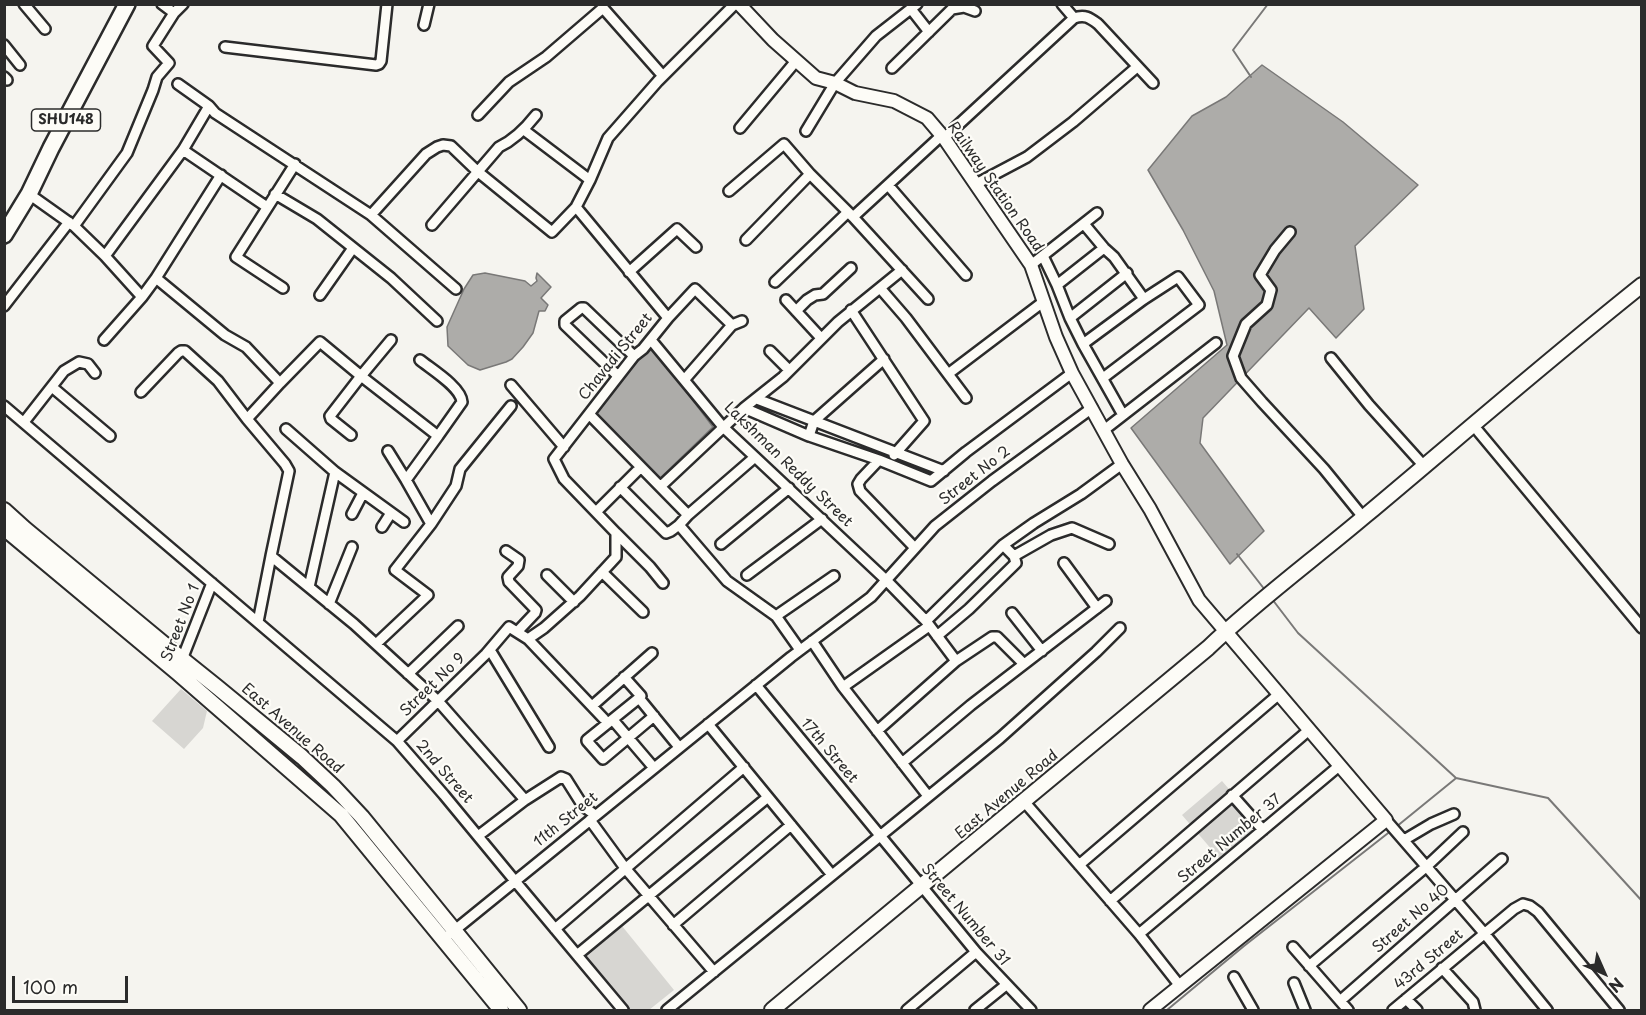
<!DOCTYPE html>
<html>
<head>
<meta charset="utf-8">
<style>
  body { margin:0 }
  #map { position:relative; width:1646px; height:1015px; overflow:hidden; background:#f5f4ef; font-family:"Playpen Sans",sans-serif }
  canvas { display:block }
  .frame { position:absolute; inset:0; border:6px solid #2b2b2b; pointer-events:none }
  .north { position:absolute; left:1574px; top:943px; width:60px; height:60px; -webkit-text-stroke:4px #fdfcf7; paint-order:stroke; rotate:135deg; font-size:16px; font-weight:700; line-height:24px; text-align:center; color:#2b2b2b }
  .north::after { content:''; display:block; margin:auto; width:21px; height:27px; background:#2b2b2b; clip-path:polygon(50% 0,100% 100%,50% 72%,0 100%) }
  .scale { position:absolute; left:12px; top:976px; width:116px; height:27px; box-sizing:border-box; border:3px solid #2b2b2b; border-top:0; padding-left:8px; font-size:18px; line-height:21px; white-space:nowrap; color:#2b2b2b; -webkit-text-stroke:4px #fdfcf7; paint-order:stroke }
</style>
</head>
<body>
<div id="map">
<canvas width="1646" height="1015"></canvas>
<div class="frame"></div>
<div class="north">N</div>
<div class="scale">100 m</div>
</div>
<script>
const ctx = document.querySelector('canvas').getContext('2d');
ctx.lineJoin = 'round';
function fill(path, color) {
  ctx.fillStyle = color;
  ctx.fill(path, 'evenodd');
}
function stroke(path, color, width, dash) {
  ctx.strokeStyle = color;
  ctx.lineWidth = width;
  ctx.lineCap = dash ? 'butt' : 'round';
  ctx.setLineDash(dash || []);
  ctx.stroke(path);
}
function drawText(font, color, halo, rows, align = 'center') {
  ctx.font = font + ' "Playpen Sans",sans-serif';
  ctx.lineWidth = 4.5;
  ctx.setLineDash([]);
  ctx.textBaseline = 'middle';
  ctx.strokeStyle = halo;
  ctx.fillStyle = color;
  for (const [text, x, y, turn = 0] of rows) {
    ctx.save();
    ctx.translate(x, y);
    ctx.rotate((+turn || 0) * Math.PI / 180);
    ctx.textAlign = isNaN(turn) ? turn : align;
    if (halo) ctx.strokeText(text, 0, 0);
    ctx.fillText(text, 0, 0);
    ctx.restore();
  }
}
fill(new Path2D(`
  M 181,689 L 207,711 L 203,728 L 184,749 L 152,721 Z
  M 1222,781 L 1259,824 L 1219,858 L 1182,815 Z
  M 622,926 L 674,990 L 649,1010 L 629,1010 L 585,958 Z`), '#d7d6d2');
const water = new Path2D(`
  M 1262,65 L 1343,122 L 1418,185 L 1355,246 L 1364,309 L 1336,338 L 1309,308 L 1203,418 L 1200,443 L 1264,531 L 1230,564 L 1131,428 L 1227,345 L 1214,291 L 1183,230 L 1148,170 L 1192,116 L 1226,97 Z
  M 485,273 L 525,281 L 531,286 L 537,281 L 536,278 L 537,273 L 551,287 L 541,298 L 548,305 L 545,311 L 539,311 L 533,333 L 523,347 L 512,359 L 506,362 L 480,370 L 468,365 L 448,346 L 447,327 L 464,289 L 473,275 Z
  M 651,345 L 713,427 L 656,482 L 592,417 Z`);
fill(water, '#adaca9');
stroke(water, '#797877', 1.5);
stroke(new Path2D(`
  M 1251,77 L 1233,50 L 1268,4
  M 1237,554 L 1265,590
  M 1272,599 L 1298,633 L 1456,778 L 1548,798 L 1642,901
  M 1396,827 L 1455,779
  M 1167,1010 L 1244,946 L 1392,830`), '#797877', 2);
const minor = new Path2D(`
  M 24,4 L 45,29
  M 162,4 L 174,13
  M 1062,4 L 1074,18
  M 911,9 L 929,32
  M 424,25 L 429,4
  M 4,45 L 20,65
  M 225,47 L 376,65 L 379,64 L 381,61 L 387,4
  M 892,68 L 952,9 L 964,7 L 975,11
  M 4,77 L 7,80
  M 178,84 L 209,106
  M 478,115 L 509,82 L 546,57 L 603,8 L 663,76
  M 740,128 L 796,61
  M 524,130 L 590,180
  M 806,131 L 835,83 L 876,36 L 917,4
  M 944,138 L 1074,18 C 1085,14 1090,18 1098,24 L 1153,83
  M 183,150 L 267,207
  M 976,184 L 1027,157 L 1073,122 L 1137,67
  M 888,185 L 966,275
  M 729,191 L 784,144 L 810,174 L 853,217
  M 29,194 L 74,226 L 105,256 L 183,150 L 209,106 L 215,113 L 371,215 L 456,289
  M 275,194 L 317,219 L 391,278 L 437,321
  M 371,215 L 426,154 L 437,147 L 443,145 L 451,146 L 477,171 L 552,232 L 576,207
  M 1084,224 L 1104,248 L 1114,257 L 1144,299
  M 432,225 L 499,147 C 514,140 525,129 536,115
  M 74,226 L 127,153 L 153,90 L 157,77 L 169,63 L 153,46 L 174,13 L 183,4
  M 1290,232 L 1275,250 L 1260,275 L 1271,290 L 1267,305 L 1246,324 L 1233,356 L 1241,378 L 1262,402 L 1324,469 L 1363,517
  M 746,240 L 810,174
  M 105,256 L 142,297
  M 1043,256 L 1057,285 L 1070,318 L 1083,344 L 1123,415
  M 1031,265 L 1097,213
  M 629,272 L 677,229 L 696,247
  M 156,278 L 225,335 L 246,347 L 280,383 L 247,419
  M 775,282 L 848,212
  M 1057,285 L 1104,248
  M 283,288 L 236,257 L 295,164
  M 880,288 L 906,318 L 966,398
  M 320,295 L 353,248
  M 928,299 L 853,217 L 942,135
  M 786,300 L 821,338
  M 4,306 L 69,222
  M 851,310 L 924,421 L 894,455
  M 796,311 L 807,300 L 815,295 L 823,294 L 851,268
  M 668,318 L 695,289 L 732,325
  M 1070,318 L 1127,273
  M 104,340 L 142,297 L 156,278 L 221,175
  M 651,340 L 723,427 L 886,580 L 926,621 L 956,661
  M 1083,344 L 1144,299 L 1178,277 L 1199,305 L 1103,378
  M 770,351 L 789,370
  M 1331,358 L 1369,405 L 1424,466
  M 420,360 C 431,369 461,387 462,402 L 438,436
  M 948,374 L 1043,302
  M 618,376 L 565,325 L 565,321 L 581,308 L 584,308 L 634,356
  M 685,379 L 732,325 L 742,321
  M 280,383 L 320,342 L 361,376 L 330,416 L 331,419 L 351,435
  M 511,385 L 564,447
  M 52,387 L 110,436
  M 141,392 L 178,353 L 181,351 L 185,351 L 218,381 L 247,419 L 285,464 L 289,471 L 271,556
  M 757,399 L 944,471
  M 4,406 L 397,741 L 444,795 L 515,881 L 623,1010
  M 744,408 L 783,377 L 838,322 L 902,270
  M 589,414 L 688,515
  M 24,422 L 64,371 L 79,362 L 88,364 L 95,373
  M 286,429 L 335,472 L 404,522
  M 1104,430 L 1216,343
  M 1478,431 L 1642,628
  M 809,436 L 814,421 L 884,359
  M 388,451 L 406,480 L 438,436 L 361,376 L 391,340
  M 755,457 L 688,515 L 679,525 L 727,581 L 776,616 L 800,650
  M 879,460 L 861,479 L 858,484 L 860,491 L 915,548
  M 661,486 L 744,408 L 809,436 L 879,460 L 931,481 L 966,452 L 1072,373
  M 620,487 L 666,533 L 671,531 L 679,525
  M 596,512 L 641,467
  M 352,514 L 363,493
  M 431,524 L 456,486 L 460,469 L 511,406
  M 382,527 L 391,513
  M 616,533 L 650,567 L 663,583
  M 721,544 L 789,488
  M 506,551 L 519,560 L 518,566 L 508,577 L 509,582 L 536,610 L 535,613 L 517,632
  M 1014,556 L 1051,535 L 1072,528 L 1109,544
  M 1064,563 L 1097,608
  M 602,572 L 643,612
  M 547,575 L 574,602
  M 747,575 L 822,519
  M 309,587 L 335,472
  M 329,604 L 352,547
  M 1012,613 L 1042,651
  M 776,616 L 834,576
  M 926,621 L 1003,545 L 1034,523 L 1081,494 L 1122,464
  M 258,622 L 271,556 L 354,624 L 438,701 L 525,800 L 478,836
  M 937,636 L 969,609 L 1016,563 L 1014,556 L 1003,545
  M 528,639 L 544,628 L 580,596 L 616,557 L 616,533 L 564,479 L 554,459 L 634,356 L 643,349 L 668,318 L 576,207 L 590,180 L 608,138 L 658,81 L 735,4
  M 812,641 L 843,687 L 928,796
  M 376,644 L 428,595 L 395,570 L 431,524 L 406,480
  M 490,650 L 549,747
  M 181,662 L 212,583
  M 408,674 L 458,626
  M 624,677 L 641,696
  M 756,685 L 976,952 L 1031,1010
  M 843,687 L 929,626
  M 592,706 L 652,653
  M 654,716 L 603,759 L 587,741 L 587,740 L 639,698 L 679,747
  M 613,720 L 654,768
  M 708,724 L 832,875
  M 877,731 L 956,661 L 992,637 L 997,637 L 1024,664
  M 397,741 L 486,654 L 509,627 L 528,639 L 604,719
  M 902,763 L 971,705 L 1106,601
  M 1232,795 L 1263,830
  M 525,800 L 561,777 L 566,779 L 583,806 L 595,815
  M 1028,806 L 1139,934 L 1180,986
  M 590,820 L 625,868 L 714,972
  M 1386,820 L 1484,933 L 1547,1010
  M 1404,840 L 1431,824 L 1454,814
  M 1079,865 L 1278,695
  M 1110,901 L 1309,730
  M 673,925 L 791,825
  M 555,929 L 744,767
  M 450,934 L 791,657 L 871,597 L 935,526 L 992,481 L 1092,408
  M 1139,934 L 1339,766
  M 1293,947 L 1348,1010
  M 577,955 L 768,797
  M 1309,966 L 1427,866 L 1463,832
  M 1442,968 L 1473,1002 L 1475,1010
  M 1234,977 L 1253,1010
  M 1294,983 L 1305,1010
  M 1406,999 L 1417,1010
  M 1340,1001 L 1502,859
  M 667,1010 L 1000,738 L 1096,652 L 1120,628
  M 907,1010 L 976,952
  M 975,1010 L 1006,985
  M 1393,1010 L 1514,909 L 1523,904 L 1530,906 L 1538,912 L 1619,1010`);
const tertiary = new Path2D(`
  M 739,4 L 773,40 L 816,78 L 835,83 L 855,93 L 894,101 L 927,118 L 944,138 L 1031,265 L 1056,337 L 1072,373 L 1122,464 L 1150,509 L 1199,600 L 1386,820 L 1150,1010`);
const secondary = new Path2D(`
  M 4,510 L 25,529 L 182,659 L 217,687 L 302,757 L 333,786 L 362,817 L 519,1010
  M 4,528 L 178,673 L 341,815 L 501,1010
  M 772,1010 L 1208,648 C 1257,601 1313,560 1365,516 C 1457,439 1548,360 1642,285`);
const primary = new Path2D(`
  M 4,235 L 29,194 L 51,148 L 127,4`);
stroke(minor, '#2b2b2b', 14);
stroke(tertiary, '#2b2b2b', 16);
stroke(secondary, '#2b2b2b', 18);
stroke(primary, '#2b2b2b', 20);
stroke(minor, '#fdfcf7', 9);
stroke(tertiary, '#fdfcf7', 12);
stroke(secondary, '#fdfcf7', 14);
stroke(primary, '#fdfcf7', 15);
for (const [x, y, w] of [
  [66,120,69]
]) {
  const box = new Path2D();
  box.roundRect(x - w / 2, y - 11, w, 22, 4.5);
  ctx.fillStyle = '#fdfcf7';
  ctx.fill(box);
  stroke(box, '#2b2b2b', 1.5);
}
drawText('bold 14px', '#2b2b2b', null, [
  ["SHU148",66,120]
]);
drawText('15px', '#2b2b2b', '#fdfcf7', [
  ["Railway Station Road",995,187,55],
  ["Chavadi Street",616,357,-51],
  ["Lakshman Reddy Street",788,465,44],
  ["Street No 2",975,476,-38],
  ["Street No 1",181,623,-69],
  ["Street No 9",433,685,-44],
  ["East Avenue Road",292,729,41],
  ["17th Street",829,751,50],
  ["2nd Street",444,772,49],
  ["East Avenue Road",1007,795,-40],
  ["11th Street",566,820,-39],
  ["Street Number 37",1230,839,-40],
  ["Street Number 31",965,915,50],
  ["Street No 40",1411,919,-41],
  ["43rd Street",1429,960,-40]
]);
</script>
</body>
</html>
